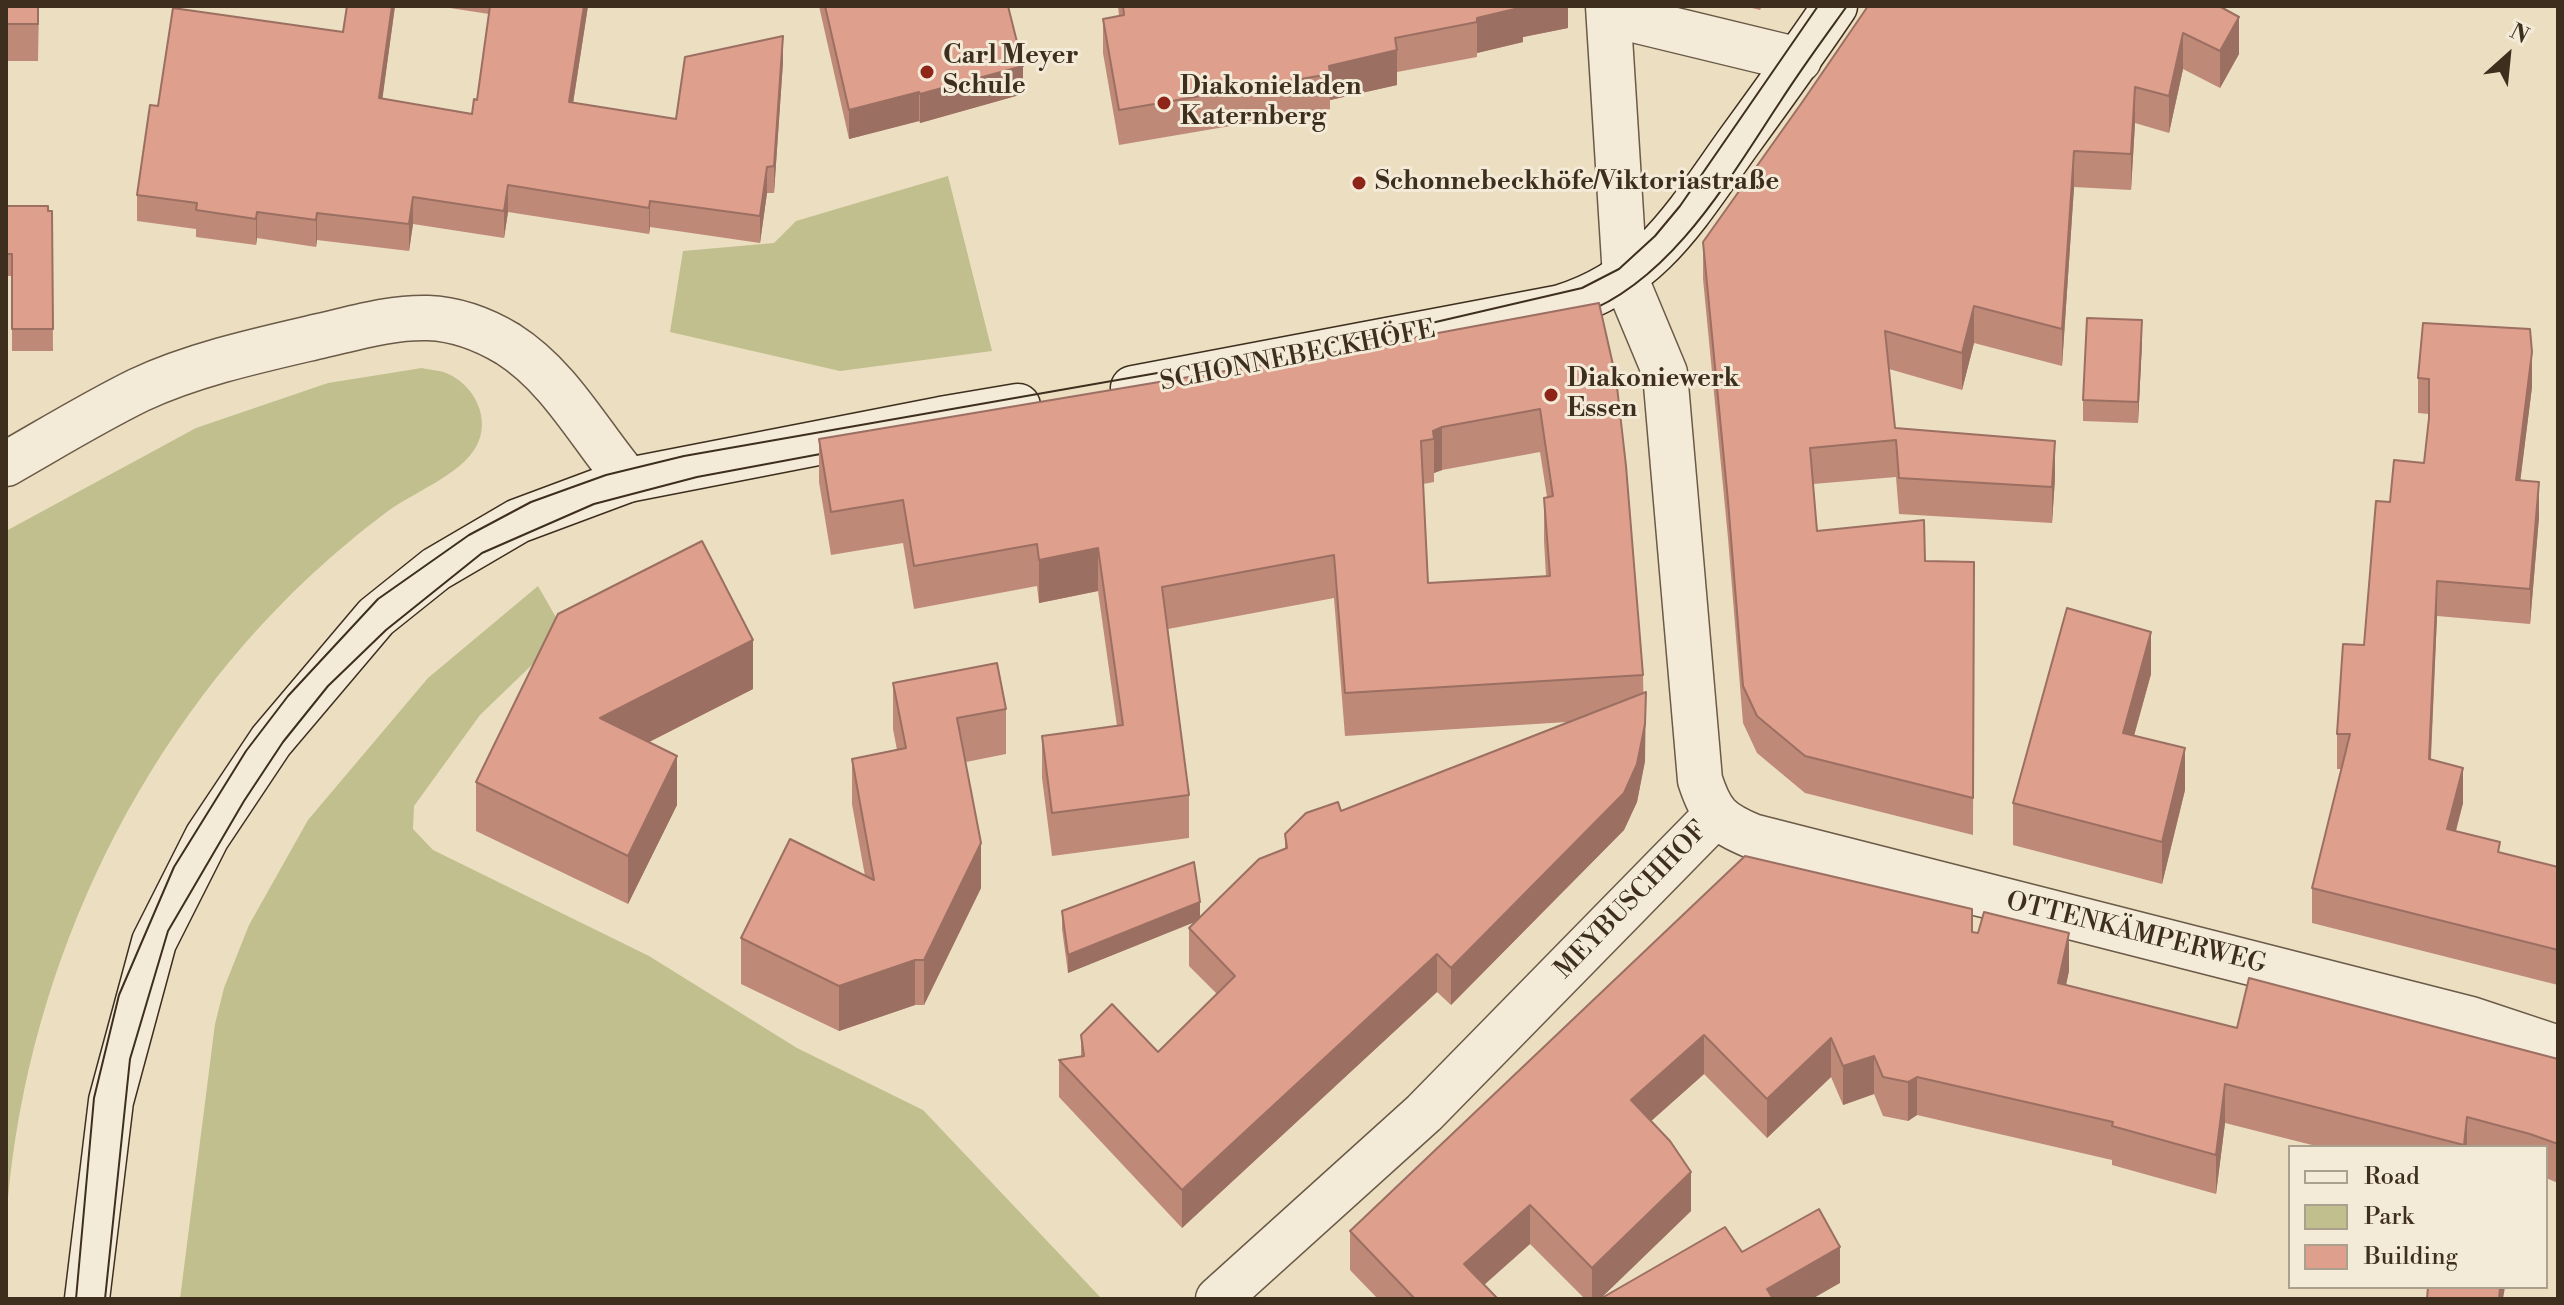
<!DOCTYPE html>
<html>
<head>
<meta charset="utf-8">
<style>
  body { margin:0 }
  #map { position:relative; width:2564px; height:1305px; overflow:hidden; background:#ecdec1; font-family:"Libre Bodoni",serif }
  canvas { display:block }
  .frame { position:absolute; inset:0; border:8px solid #3e2e1e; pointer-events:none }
  .legend { position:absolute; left:2288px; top:1145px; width:260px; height:144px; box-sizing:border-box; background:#f3ead7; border:2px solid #ab9f8d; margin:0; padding:10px 14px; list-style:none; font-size:24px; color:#3e2e1e }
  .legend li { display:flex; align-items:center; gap:16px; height:40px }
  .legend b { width:40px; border:2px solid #ab9f8d }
  .north { position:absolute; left:2468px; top:16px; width:80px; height:80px; -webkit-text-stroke:6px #f3ead7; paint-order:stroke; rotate:27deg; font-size:22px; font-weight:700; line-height:32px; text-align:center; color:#3e2e1e }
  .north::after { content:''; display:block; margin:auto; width:28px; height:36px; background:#3e2e1e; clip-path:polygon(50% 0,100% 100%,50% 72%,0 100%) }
</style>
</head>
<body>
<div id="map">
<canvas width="2564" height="1305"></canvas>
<div class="frame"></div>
<ul class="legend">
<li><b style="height:10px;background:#f3ead7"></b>Road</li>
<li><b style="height:22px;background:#c0bf8d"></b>Park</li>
<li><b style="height:22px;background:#de9f8c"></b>Building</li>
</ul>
<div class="north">N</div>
</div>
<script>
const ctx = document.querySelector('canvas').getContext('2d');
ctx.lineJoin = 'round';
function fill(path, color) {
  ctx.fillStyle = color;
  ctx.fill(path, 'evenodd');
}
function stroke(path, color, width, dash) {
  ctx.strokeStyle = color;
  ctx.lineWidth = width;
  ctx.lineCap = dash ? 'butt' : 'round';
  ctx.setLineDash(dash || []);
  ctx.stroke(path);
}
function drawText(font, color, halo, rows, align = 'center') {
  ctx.font = font + ' "Libre Bodoni",serif';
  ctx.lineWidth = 6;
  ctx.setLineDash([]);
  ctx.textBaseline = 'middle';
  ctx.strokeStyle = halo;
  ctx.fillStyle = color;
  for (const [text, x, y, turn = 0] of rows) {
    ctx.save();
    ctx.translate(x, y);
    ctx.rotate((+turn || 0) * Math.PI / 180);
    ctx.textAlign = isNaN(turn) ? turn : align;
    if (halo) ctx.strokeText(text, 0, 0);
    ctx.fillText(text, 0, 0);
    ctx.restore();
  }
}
fill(new Path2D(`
  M 948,176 L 992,351 L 840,371 L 670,332 L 683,251 L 774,243 L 796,221 Z
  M 422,368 C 430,370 439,370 446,373 C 474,384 492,419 476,447 C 460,475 414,492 388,511 C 361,531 334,554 309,577 C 131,744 21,983 6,1226 L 6,531 L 196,428 L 328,383 Z
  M 538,586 L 565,633 L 480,715 L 414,806 L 413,829 L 433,850 L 649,956 L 797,1048 L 923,1110 L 1102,1299 L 180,1299 L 215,1024 L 224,988 L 249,925 L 308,820 L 428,678 Z`), '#c0bf8d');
const minor = new Path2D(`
  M 1609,14 L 1799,60
  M 1625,277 L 1665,373 L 1700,780 C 1711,814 1719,822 1752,836 L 2471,1019 L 2558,1048
  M 1218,1299 L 1424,1113 L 1715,816`);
const tertiary = new Path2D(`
  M 1608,6 L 1625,277
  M 6,464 C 50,439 94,412 139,390 C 195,364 260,350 320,336 C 355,328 391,317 428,318 C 456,319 483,329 508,344 C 560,377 589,434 628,480`);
const secondary = new Path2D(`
  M 1133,388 L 1561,307 C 1652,279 1688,212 1740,140 C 1772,96 1804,52 1835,6
  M 87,1299 L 111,1101 L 154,942 L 207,837 L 271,741 L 376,617 L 436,569 L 518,521 L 628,480 L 941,419 L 1018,406`);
stroke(minor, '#6a5a47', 47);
stroke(tertiary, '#6a5a47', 47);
stroke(secondary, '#3e2e1e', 47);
stroke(minor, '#f3ead7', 44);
stroke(tertiary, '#f3ead7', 44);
stroke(secondary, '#f3ead7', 44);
stroke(new Path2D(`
  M 1582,314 C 1672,280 1729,179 1780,102 C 1801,69 1824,38 1847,6
  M 76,1299 L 94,1098 L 119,995 L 174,867 L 246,751 L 288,696 L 378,599 L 469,535 L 531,502 L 606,475 L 684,456 L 1397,331 L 1582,288 L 1619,269 L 1655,236 L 1680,206 L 1818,6
  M 105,1299 L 130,1059 L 168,931 L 244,801 L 283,742 L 328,686 L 386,630 L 482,553 L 594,504 L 697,477 L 842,450`), '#3e2e1e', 2);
fill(new Path2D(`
  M 6,6 L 39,6 L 38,61 L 6,61 Z
  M 395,6 L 382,99 L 472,114 L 477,100 L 489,14 L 437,6 L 588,6 L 573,103 L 676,119 L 783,62 L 774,193 L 767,193 L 760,243 L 650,227 L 649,234 L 508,212 L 504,238 L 413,224 L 409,251 L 317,240 L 316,247 L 257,238 L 256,245 L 196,237 L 196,229 L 137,221 L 137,195 L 158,106 L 343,32 Z
  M 819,6 L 1008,6 L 1023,94 L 920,123 L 919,121 L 849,139 Z
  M 1118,6 L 1568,6 L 1568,28 L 1523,37 L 1523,42 L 1477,53 L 1477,57 L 1397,72 L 1397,85 L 1330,100 L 1330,109 L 1119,145 L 1103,53 L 1103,19 L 1119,16 Z
  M 1744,6 L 1762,6 L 1760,10 Z
  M 2220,6 L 2239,54 L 2220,88 L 2183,69 L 2169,133 L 2135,123 L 2131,190 L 2074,187 L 2062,366 L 1974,343 L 1962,390 L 1889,369 L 1895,428 L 2055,478 L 2052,523 L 1899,514 L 1896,477 L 1813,484 L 1817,531 L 1925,561 L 1974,562 L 1973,835 L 1805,793 L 1757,753 L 1743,723 L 1728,538 L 1703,279 L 1703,242 Z
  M 6,206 L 52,211 L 53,351 L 12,351 L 12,276 L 6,276 Z
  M 1599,303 L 1643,675 L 1645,761 L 1637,802 L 1624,830 L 1451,1005 L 1437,992 L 1182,1228 L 1059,1097 L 1059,1060 L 1081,1056 L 1081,1035 L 1158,1052 L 1217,994 L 1189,966 L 1189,928 L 1196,921 L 1068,973 L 1062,929 L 1062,911 L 1200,918 L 1285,849 L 1285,834 L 1567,722 L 1345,736 L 1334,598 L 1168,629 L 1189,795 L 1189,838 L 1052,856 L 1042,778 L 1042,736 L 1117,726 L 1098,591 L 1039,603 L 1037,586 L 914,609 L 903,543 L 831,555 L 819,482 L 819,439 L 1320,355 ZM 1540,452 L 1547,497 L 1544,498 L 1544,541 L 1546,576 L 1428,583 L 1423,484 L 1434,482 L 1434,473 L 1442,470 Z
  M 2142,342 L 2138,423 L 2083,421 L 2083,400 Z
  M 2418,378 L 2532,387 L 2520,481 L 2539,517 L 2530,624 L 2437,616 L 2431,759 L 2463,803 L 2456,831 L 2500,853 L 2558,867 L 2558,985 L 2312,923 L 2312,888 L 2342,769 L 2337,769 L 2337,734 L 2364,645 L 2390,502 L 2424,463 L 2429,414 L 2418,413 Z
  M 2151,674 L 2134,736 L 2185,790 L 2162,884 L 2013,845 L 2013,803 Z
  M 893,683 L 1006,709 L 1006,754 L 966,762 L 981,888 L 924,1005 L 915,1005 L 839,1031 L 741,984 L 741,938 L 865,876 L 852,804 L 852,759 L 897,750 L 893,729 Z
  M 753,689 L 649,742 L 677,805 L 628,904 L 476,831 L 476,782 Z
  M 1745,856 L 1972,932 L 2069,971 L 2066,985 L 2237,1028 L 2558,1059 L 2558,1183 L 2546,1178 L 2546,1147 L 2320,1147 L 2225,1123 L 2216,1194 L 2112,1165 L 2112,1160 L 1917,1115 L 1908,1121 L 1883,1116 L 1874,1094 L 1843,1105 L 1831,1077 L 1767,1138 L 1704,1074 L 1651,1121 L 1691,1211 L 1600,1299 L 1585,1299 L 1530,1244 L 1484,1285 L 1498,1299 L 1378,1299 L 1350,1270 L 1350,1231 Z`), '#bf8978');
fill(new Path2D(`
  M 392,6 L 395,6 L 379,124 L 379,98 Z
  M 584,6 L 588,6 L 569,129 L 569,102 Z
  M 1523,6 L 1568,6 L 1568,28 L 1523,37 L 1523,42 L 1477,53 L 1477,57 L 1477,18 Z
  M 2239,17 L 2239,54 L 2220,88 L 2220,51 Z
  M 2183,33 L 2183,69 L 2169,133 L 2169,96 Z
  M 783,36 L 783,62 L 774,193 L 774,166 Z
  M 1397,50 L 1397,85 L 1330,100 L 1329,66 Z
  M 1023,66 L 1023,94 L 920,123 L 920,94 Z
  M 2135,87 L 2135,123 L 2131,190 L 2131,154 Z
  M 919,92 L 919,121 L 849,139 L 849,110 Z
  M 2074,151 L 2074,187 L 2062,366 L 2062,329 Z
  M 767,167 L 767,193 L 760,243 L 760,216 Z
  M 508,185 L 508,212 L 504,238 L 504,211 Z
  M 413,197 L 413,224 L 409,251 L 409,224 Z
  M 650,201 L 650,227 L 649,234 L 649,208 Z
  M 257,212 L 257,238 L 256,245 L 256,219 Z
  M 317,213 L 317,240 L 316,247 L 316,220 Z
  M 1974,306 L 1974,343 L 1962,390 L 1962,353 Z
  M 2142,320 L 2142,342 L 2138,423 L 2138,402 Z
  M 2532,352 L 2532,387 L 2516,515 L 2516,480 Z
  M 1442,427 L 1442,470 L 1434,473 L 1434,439 L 1433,431 Z
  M 2055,441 L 2055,478 L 2052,523 L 2052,487 Z
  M 2539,482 L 2539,517 L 2530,624 L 2530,589 Z
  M 1098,548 L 1098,591 L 1039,603 L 1039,560 Z
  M 2437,581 L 2437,616 L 2429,794 L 2429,759 Z
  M 2151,632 L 2151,674 L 2123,775 L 2123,733 Z
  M 753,640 L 753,689 L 600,767 L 600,718 Z
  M 1646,692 L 1645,761 L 1637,802 L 1624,830 L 1451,1005 L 1451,968 Z
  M 2185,748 L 2185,790 L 2162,884 L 2162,842 Z
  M 677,756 L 677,805 L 628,904 L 628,856 Z
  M 2463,768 L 2463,803 L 2447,864 L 2447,829 Z
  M 981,843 L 981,888 L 924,1005 L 924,960 Z
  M 1200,902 L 1200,920 L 1068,973 L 1068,955 Z
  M 2069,933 L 2069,971 L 2058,1021 L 2058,983 Z
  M 1437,954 L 1437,992 L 1182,1228 L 1182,1190 Z
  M 915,960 L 915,1005 L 839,1031 L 839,986 Z
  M 1704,1035 L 1704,1074 L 1631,1139 L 1631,1100 Z
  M 1831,1038 L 1831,1077 L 1767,1138 L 1767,1099 Z
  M 1874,1056 L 1874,1094 L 1843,1105 L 1843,1066 Z
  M 1917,1077 L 1917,1115 L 1908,1121 L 1908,1082 Z
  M 2225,1084 L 2225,1123 L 2216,1194 L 2216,1155 Z
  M 2467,1117 L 2467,1147 L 2464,1147 L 2464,1145 Z
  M 1691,1172 L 1691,1211 L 1600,1299 L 1592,1299 L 1592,1268 Z
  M 1530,1205 L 1530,1244 L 1468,1299 L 1464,1264 Z
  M 1840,1247 L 1840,1283 L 1812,1299 L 1767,1299 L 1767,1289 Z
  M 2500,1287 L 2505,1287 L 2503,1299 L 2499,1299 Z`), '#9b6f62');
const building = new Path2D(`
  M 6,6 L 38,6 L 38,24 L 6,24 Z
  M 347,6 L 392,6 L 379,98 L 472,114 L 474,99 L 477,100 L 490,6 L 584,6 L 569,102 L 676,119 L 685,57 L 783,36 L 774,166 L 767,167 L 760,216 L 650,201 L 649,208 L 508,185 L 504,211 L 413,197 L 409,224 L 317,213 L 316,220 L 257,212 L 256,219 L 196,210 L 197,203 L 137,195 L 150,105 L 158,106 L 173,8 L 343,32 Z
  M 825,6 L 1008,6 L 1023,66 L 920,94 L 919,92 L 849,110 Z
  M 1123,6 L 1523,6 L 1523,7 L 1477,18 L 1477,22 L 1395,38 L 1397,50 L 1329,66 L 1330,74 L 1119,110 L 1103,19 L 1124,15 Z
  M 1868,6 L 2219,6 L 2239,17 L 2220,51 L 2183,33 L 2169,96 L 2135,87 L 2131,154 L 2074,151 L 2062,329 L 1974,306 L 1962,353 L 1885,331 L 1895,428 L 2055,441 L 2052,487 L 1899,478 L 1896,440 L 1810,448 L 1817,531 L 1924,520 L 1925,561 L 1974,562 L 1973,798 L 1805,756 L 1757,716 L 1743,686 L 1728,501 L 1703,242 L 1803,101 Z
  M 6,206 L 48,206 L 48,211 L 52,211 L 53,329 L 12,329 L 12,254 L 6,254 Z
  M 1599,303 L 1616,378 L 1626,466 L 1643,675 L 1345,693 L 1334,555 L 1162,587 L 1189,795 L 1052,813 L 1042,736 L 1123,725 L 1098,548 L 1039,560 L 1037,544 L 914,566 L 903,500 L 831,512 L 819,439 L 1320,355 ZM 1540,409 L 1553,496 L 1544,498 L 1550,576 L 1428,583 L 1421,441 L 1434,439 L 1433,431 L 1442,427 Z
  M 2087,318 L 2142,320 L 2138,402 L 2083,400 Z
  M 2423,323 L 2530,329 L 2532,352 L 2516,480 L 2539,482 L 2530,589 L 2437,581 L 2429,759 L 2463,768 L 2447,829 L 2500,842 L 2498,852 L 2558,867 L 2558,950 L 2312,888 L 2350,734 L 2337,734 L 2343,644 L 2364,645 L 2376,501 L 2390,502 L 2394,460 L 2424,463 L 2429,418 L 2429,379 L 2418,378 Z
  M 702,541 L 753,640 L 600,718 L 677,756 L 628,856 L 476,782 L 558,614 Z
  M 2067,608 L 2151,632 L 2123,733 L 2185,748 L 2162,842 L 2013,803 Z
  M 997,663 L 1006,709 L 957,718 L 981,843 L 924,960 L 915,960 L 839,986 L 741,938 L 790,839 L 874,880 L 852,759 L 906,748 L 893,683 Z
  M 1646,692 L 1645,724 L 1637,764 L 1624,793 L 1451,968 L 1437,954 L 1182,1190 L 1059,1060 L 1084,1056 L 1081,1035 L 1112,1004 L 1158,1052 L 1235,976 L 1189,928 L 1259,859 L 1287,848 L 1285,834 L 1306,813 L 1338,802 L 1341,811 Z
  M 1745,856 L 1972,909 L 1972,932 L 1978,933 L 1984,912 L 2069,933 L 2058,983 L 2237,1028 L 2249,978 L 2558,1059 L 2558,1144 L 2530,1134 L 2467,1117 L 2464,1145 L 2225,1084 L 2216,1155 L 2112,1126 L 2113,1122 L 1917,1077 L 1908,1082 L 1883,1077 L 1874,1056 L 1843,1066 L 1831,1038 L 1767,1099 L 1704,1035 L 1631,1100 L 1670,1141 L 1691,1172 L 1592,1268 L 1530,1205 L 1464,1264 L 1498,1299 L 1415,1299 L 1350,1231 Z
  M 1194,862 L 1200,902 L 1068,955 L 1062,911 Z
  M 1819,1209 L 1840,1247 L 1767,1289 L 1773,1299 L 1600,1299 L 1725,1227 L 1742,1252 Z
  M 2428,1287 L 2500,1287 L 2499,1299 L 2427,1299 Z`);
fill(building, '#de9f8c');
stroke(building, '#9b6f62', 2);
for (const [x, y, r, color] of [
  [927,72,8,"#8f2418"],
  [1164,103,8,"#8f2418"],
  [1359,183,8,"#8f2418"],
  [1551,395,8,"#8f2418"]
]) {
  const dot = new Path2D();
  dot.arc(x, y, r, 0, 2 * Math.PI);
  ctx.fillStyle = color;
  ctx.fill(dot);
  stroke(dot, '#f3ead7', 3);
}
drawText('bold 26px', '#3e2e1e', '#f3ead7', [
  ["Carl Meyer",943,57],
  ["Schule",943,87],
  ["Diakonieladen",1180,88],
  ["Katernberg",1180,118],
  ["Schonnebeckhöfe/Viktoriastraße",1375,183],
  ["Diakoniewerk",1567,380],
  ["Essen",1567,410]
], 'left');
drawText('26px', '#3e2e1e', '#f3ead7', [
  ["SCHONNEBECKHÖFE",1298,357,-11],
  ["MEYBUSCHHOF",1632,901,-46],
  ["OTTENKÄMPERWEG",2136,934,14]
]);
</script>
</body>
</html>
